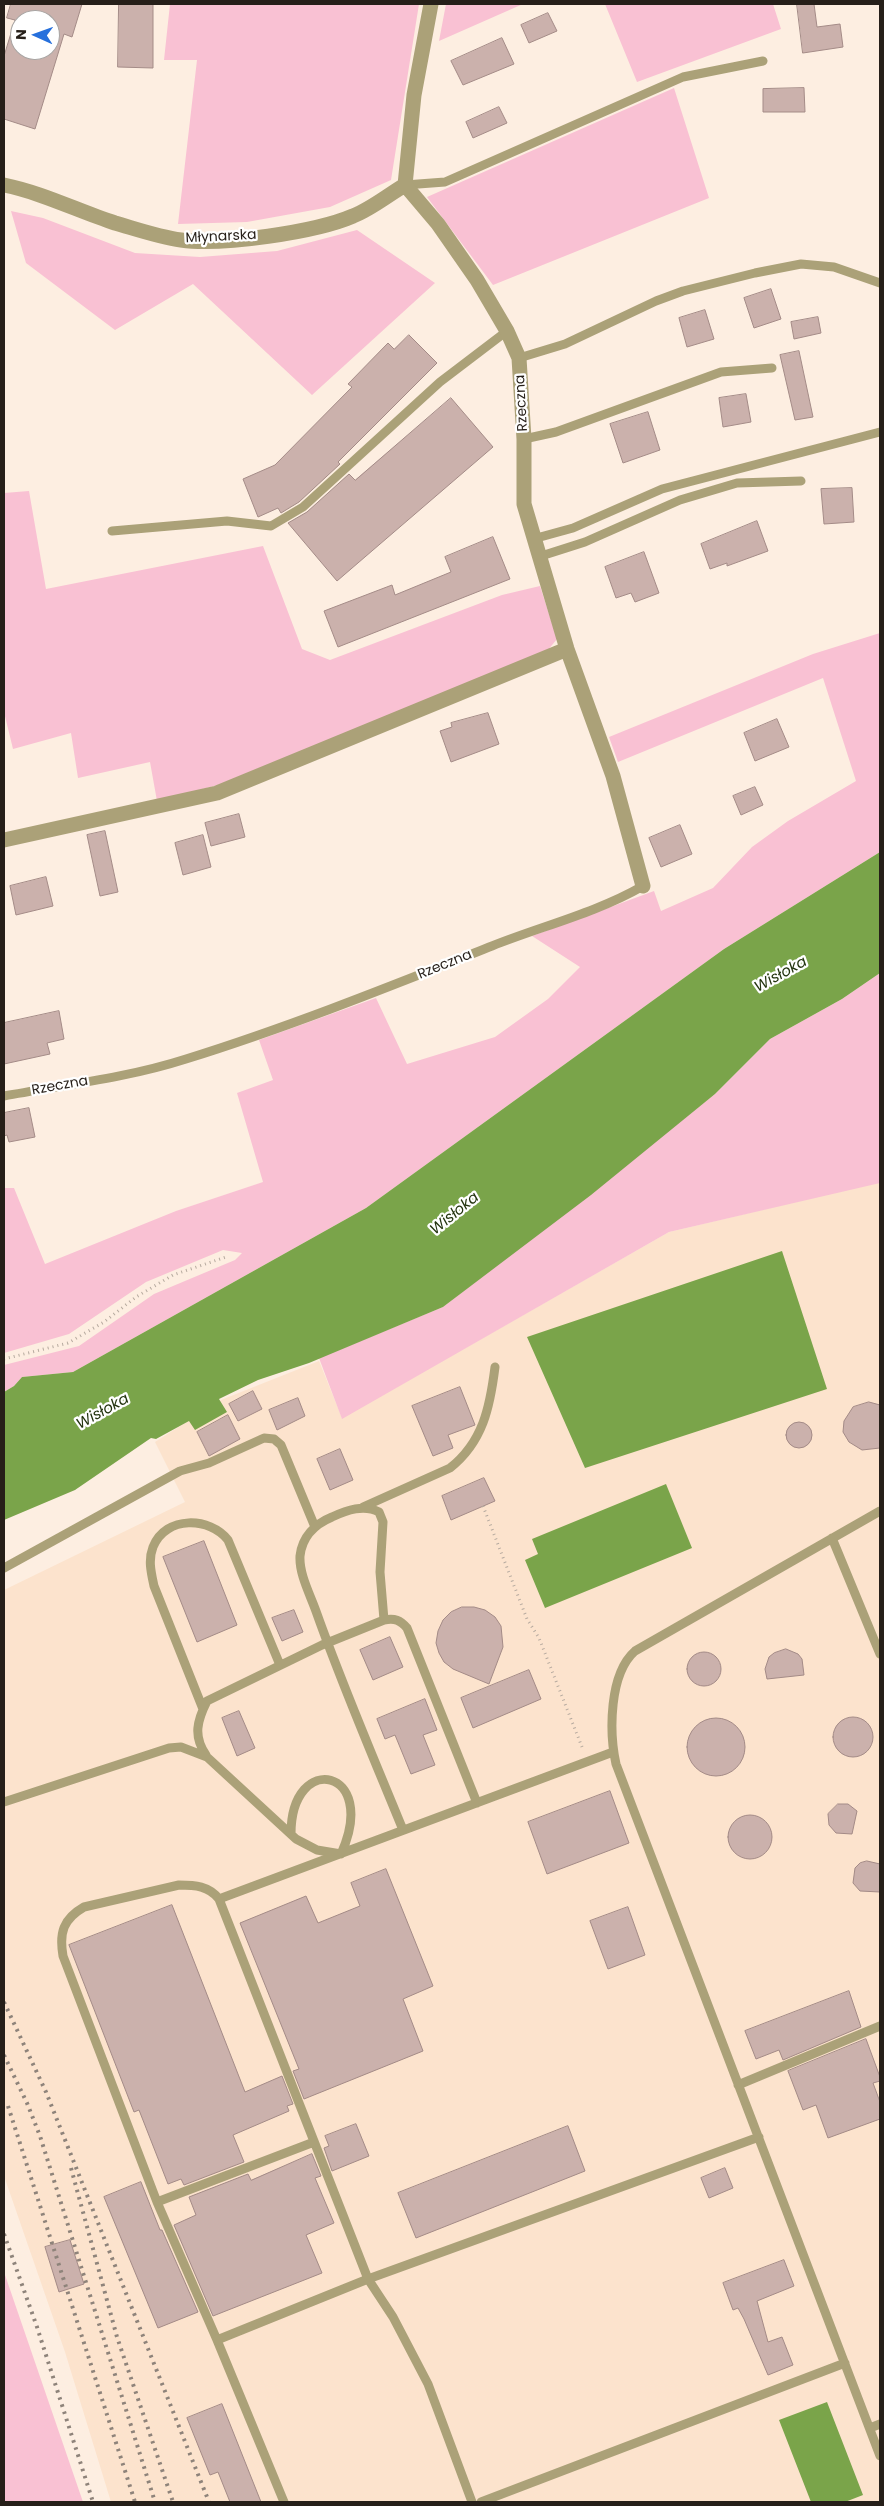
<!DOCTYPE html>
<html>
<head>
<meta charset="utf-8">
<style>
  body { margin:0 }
  #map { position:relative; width:884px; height:2506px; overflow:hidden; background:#fdeee1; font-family:Poppins,sans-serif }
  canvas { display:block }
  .frame { position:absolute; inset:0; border:5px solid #261f19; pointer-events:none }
  .north { position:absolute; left:10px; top:10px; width:50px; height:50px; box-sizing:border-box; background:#fff; border:1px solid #a8a5a3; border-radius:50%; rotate:272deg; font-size:14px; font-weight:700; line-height:20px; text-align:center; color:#261f19 }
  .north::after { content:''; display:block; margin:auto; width:18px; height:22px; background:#2670dc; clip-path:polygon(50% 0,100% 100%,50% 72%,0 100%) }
</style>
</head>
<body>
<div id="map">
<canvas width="884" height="2506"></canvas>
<div class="frame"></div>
<div class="north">N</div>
</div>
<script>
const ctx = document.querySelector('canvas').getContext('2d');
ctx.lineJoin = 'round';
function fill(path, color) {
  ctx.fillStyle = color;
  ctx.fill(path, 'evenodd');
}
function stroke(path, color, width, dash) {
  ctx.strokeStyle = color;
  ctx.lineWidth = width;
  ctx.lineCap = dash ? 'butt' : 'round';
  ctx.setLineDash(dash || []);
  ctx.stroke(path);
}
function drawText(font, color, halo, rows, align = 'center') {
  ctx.font = font + ' Poppins,sans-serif';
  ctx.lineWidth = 4.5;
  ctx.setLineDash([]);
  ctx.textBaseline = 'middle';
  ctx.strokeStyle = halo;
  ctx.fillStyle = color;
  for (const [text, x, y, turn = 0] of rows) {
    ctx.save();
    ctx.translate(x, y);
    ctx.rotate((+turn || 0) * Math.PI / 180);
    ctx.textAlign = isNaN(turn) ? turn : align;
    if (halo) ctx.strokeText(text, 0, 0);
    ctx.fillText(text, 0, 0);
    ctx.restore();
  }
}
fill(new Path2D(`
  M 880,1182 L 880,2502 L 111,2502 L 65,2352 L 4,2176 L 4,1590 L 185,1502 L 155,1442 L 221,1400 L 319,1361 L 342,1418 L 669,1232 Z`), '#fce3cd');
fill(new Path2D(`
  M 170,4 L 419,4 L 391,180 L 330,207 L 247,222 L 178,224 L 197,60 L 164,60 Z
  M 446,4 L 523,4 L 439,41 Z
  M 605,4 L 773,4 L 781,29 L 637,82 Z
  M 674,88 L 709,198 L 493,285 L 427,197 Z
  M 11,211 L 43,218 L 135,253 L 200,257 L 277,251 L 357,230 L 435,283 L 312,395 L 193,284 L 115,330 L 26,263 Z
  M 29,491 L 46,589 L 263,546 L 302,649 L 330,660 L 502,595 L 540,586 L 557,639 L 548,650 L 218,785 L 157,801 L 150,762 L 78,778 L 71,733 L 13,749 L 4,712 L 4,493 Z
  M 880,633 L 880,852 L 724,949 L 366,1208 L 73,1372 L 22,1377 L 14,1386 L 4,1392 L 4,1365 L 79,1346 L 154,1294 L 235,1260 L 242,1253 L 223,1250 L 146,1282 L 69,1334 L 4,1353 L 4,1188 L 14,1188 L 45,1264 L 176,1211 L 263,1182 L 237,1093 L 273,1080 L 259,1040 L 376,998 L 407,1064 L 495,1037 L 548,999 L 580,967 L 532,936 L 654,891 L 661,911 L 713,888 L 752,847 L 788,821 L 856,781 L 823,678 L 618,762 L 609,737 L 813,654 Z
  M 880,973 L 880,1183 L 669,1232 L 342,1419 L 319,1358 L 443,1307 L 715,1094 L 770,1039 L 842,999 Z
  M 4,2272 L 83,2502 L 4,2502 Z`), '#f9c1d3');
fill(new Path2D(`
  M 880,852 L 880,973 L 842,999 L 770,1039 L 715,1094 L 591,1195 L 443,1307 L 309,1363 L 258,1380 L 219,1399 L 227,1412 L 195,1430 L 189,1421 L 156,1439 L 151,1438 L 75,1490 L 4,1520 L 4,1392 L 14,1386 L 22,1377 L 73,1372 L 366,1208 L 724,949 Z
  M 782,1251 L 827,1389 L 585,1468 L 527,1337 Z
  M 666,1484 L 692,1548 L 545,1608 L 525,1560 L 538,1554 L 532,1539 Z
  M 827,2402 L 863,2495 L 845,2502 L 811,2502 L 779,2420 Z`), '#7aa44a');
const building = new Path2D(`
  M 11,4 L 82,4 L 72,37 L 64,34 L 35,129 L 4,119 L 4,56 L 15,20 L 7,18 ZM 20,20 L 50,20 L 50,50 L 20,50 Z
  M 119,4 L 153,4 L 153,68 L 118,67 Z
  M 797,4 L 814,4 L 817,27 L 840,24 L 843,47 L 803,53 Z
  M 548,13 L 557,31 L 529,43 L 521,25 Z
  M 502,38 L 514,64 L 463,85 L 451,61 Z
  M 804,88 L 805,112 L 763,112 L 763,89 Z
  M 499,107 L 507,123 L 473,138 L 466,122 Z
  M 771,289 L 781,319 L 754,328 L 744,298 Z
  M 705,310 L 714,339 L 687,347 L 679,318 Z
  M 818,317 L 821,333 L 794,339 L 791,322 Z
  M 409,335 L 437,363 L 338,462 L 340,464 L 299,502 L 281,513 L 278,508 L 258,517 L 243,479 L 275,465 L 352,387 L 348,384 L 388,343 L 394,349 Z
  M 799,351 L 813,417 L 795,420 L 780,355 Z
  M 746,394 L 751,422 L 723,427 L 719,398 Z
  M 451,398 L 493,447 L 337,581 L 288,523 L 307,512 L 349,474 L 355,480 Z
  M 648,412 L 660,450 L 623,463 L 610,424 Z
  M 852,488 L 854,522 L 824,524 L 821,489 Z
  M 757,521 L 768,551 L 727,566 L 727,563 L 710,569 L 701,544 Z
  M 493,537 L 510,579 L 338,647 L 324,611 L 392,585 L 395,595 L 451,572 L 445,557 Z
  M 644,552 L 659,593 L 635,602 L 631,593 L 616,598 L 605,567 Z
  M 488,713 L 499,744 L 451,762 L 440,731 L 452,727 L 451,723 Z
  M 777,719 L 789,747 L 755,761 L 744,733 Z
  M 755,787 L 763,805 L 741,815 L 733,796 Z
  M 239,814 L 245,837 L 211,846 L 205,823 Z
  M 680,825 L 692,854 L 661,867 L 649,838 Z
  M 105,831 L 118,892 L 100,896 L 87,835 Z
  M 203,835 L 211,867 L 183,875 L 175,843 Z
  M 46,877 L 53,906 L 16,915 L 10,886 Z
  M 59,1011 L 64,1039 L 47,1043 L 50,1054 L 4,1064 L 4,1023 Z
  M 29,1108 L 35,1137 L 9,1142 L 7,1135 L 4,1136 L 4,1113 Z
  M 460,1387 L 475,1425 L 448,1435 L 453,1448 L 433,1456 L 412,1406 Z
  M 253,1391 L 262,1409 L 238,1421 L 229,1404 Z
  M 298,1398 L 305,1416 L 277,1430 L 269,1410 Z
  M 869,1402 L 880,1405 L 880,1448 L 862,1450 L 849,1442 L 843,1432 L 844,1421 L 853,1407 Z
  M 228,1415 L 240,1439 L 209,1456 L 197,1432 Z
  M786 1435a13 13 0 1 1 26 0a13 13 0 1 1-26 0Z
  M 340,1449 L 353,1480 L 330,1490 L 317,1459 Z
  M 484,1478 L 495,1501 L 451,1520 L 442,1496 Z
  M 204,1541 L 237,1625 L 197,1642 L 163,1557 Z
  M 462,1607 L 474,1607 L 485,1610 L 495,1617 L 501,1626 L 503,1647 L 489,1684 L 453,1669 L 444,1662 L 439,1653 L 436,1643 L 438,1631 L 443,1620 L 451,1612 Z
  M 294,1610 L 303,1632 L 282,1641 L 272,1618 Z
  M 390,1637 L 403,1667 L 373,1680 L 360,1650 Z
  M 786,1649 L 798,1654 L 802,1659 L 804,1675 L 767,1679 L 765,1669 L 769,1657 L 774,1653 Z
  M687 1669a17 17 0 1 1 34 0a17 17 0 1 1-34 0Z
  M 529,1670 L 541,1699 L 473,1728 L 461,1698 Z
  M 425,1699 L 437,1730 L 423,1735 L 435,1765 L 411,1774 L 395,1735 L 385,1739 L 377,1719 Z
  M 239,1711 L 255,1748 L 237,1756 L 222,1718 Z
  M833 1737a20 20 0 1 1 40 0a20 20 0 1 1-40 0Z
  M687 1747a29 29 0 1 1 58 0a29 29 0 1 1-58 0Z
  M 610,1791 L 629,1843 L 547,1874 L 528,1822 Z
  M 838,1804 L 848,1804 L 857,1811 L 852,1834 L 836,1833 L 829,1825 L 828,1814 Z
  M728 1837a22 22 0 1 1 44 0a22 22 0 1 1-44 0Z
  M 867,1861 L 880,1864 L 880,1892 L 860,1891 L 853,1883 L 855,1868 L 860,1863 Z
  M 386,1869 L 433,1986 L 403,1999 L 423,2051 L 304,2099 L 293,2071 L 299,2069 L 240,1923 L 306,1896 L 318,1923 L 360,1906 L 351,1883 Z
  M 172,1905 L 245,2092 L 282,2076 L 293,2104 L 287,2106 L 289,2111 L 233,2135 L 244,2162 L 184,2185 L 181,2179 L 168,2184 L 139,2110 L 134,2112 L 69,1945 Z
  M 628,1907 L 645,1955 L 608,1969 L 590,1921 Z
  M 849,1991 L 861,2027 L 783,2060 L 779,2050 L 756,2059 L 745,2031 Z
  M 866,2039 L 880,2077 L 880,2081 L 873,2083 L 880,2102 L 880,2119 L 828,2138 L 816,2105 L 803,2110 L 788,2071 Z
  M 356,2124 L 369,2156 L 332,2171 L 324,2148 L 329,2146 L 325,2136 Z
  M 568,2126 L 585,2171 L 416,2238 L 398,2193 Z
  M 312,2154 L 321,2176 L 315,2178 L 334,2223 L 306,2235 L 322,2273 L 213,2316 L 174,2225 L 196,2215 L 189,2197 L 248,2174 L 251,2180 Z
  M 725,2168 L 733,2188 L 709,2198 L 701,2178 Z
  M 141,2182 L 160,2230 L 162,2230 L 198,2312 L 158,2328 L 104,2197 Z
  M 70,2240 L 84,2284 L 59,2292 L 45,2247 Z
  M 784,2260 L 794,2286 L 757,2301 L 768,2342 L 782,2337 L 793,2365 L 768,2375 L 744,2319 L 738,2308 L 733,2310 L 723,2283 Z
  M 222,2404 L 261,2502 L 230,2502 L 218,2472 L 210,2475 L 187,2418 Z`);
fill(building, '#cbb1ac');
stroke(building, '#a48b87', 1);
stroke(new Path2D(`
  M 4,1359 L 68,1343 L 104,1322 L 136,1297 L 173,1275 L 226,1257
  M 483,1506 L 527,1619 L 539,1638 L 582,1747`), '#b6aa9f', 3, [1, 4]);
stroke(new Path2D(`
  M 405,185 L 445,182 L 683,77 L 763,61
  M 519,358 L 565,344 L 656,301 L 683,291 L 755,273 L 801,264 L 834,267 L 880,283
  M 524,439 L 556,432 L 721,372 L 772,368
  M 112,531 L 227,521 L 271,526 L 303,507 L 440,382 L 507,331
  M 533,539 L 573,528 L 662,489 L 880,432
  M 538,557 L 585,542 L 680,500 L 737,483 L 801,481
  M 4,1096 C 64,1085 127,1078 186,1059 C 289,1027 391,986 492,946 C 542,926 596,913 643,886
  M 363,1507 L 450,1468 C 483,1442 490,1407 495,1367
  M 880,1511 L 635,1651 C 609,1674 609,1732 616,1764 L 880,2456
  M 832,1538 L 880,1654
  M 4,1568 L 180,1471 L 209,1463 L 264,1438 L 274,1439 L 281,1445 L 315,1527
  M 384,1620 L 380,1572 L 383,1522 L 379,1512 C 364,1504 347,1510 332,1517 C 315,1524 302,1537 300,1556 C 299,1575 311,1596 317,1614 C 343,1687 374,1759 403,1830
  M 203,1709 L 154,1586 C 151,1572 148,1560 153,1547 C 166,1515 210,1517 228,1540 L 280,1665
  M 206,1755 C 193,1736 197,1721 207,1701 L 322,1645 L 384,1620 C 395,1618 400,1620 407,1628 L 477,1803
  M 4,1802 L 169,1748 L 181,1747 L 207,1757 L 296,1839 L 317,1850 L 341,1854 C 380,1768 291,1750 291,1834
  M 738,2085 L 880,2026
  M 157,2202 L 314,2142
  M 217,2340 L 157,2202 L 63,1956 C 59,1933 63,1919 84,1907 L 179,1885 C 195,1885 209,1886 219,1899
  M 870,2428 L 880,2424
  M 284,2502 L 217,2340 L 368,2279 L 759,2137
  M 472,2502 L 428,2384 L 393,2317 L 368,2279 L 219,1899 L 613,1752
  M 481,2502 L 845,2363`), '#aba178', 9);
stroke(new Path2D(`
  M 4,185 C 43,193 78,211 115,223 C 136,229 159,237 181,240 C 221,246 316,232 353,216 C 371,209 388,195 405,185 L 414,95 L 431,4
  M 405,185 L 438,224 L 477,280 L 507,331 L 519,358 L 524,439 L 524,504 L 567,649 L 613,776 L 643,886
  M 4,840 L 217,793 L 567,649`), '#aba178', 15);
stroke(new Path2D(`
  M 4,2002 L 46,2092 L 209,2502
  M 4,2055 L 27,2103 L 40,2136 L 155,2502
  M 8,2106 L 135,2502
  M 71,2168 L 117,2337 L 173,2502
  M 4,2234 L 37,2327 L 93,2502`), '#8e837a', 4, [2.5, 5]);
drawText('14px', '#261f19', '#fff', [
  ["Młynarska",221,237,-3],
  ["Rzeczna",522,403,-93],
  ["Rzeczna",445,965,-22],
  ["Rzeczna",60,1086,-10]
]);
drawText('italic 15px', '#23340f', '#fff', [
  ["Wisłoka",781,975,-29],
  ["Wisłoka",455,1214,-39],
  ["Wisłoka",103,1412,-29]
]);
</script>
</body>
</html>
